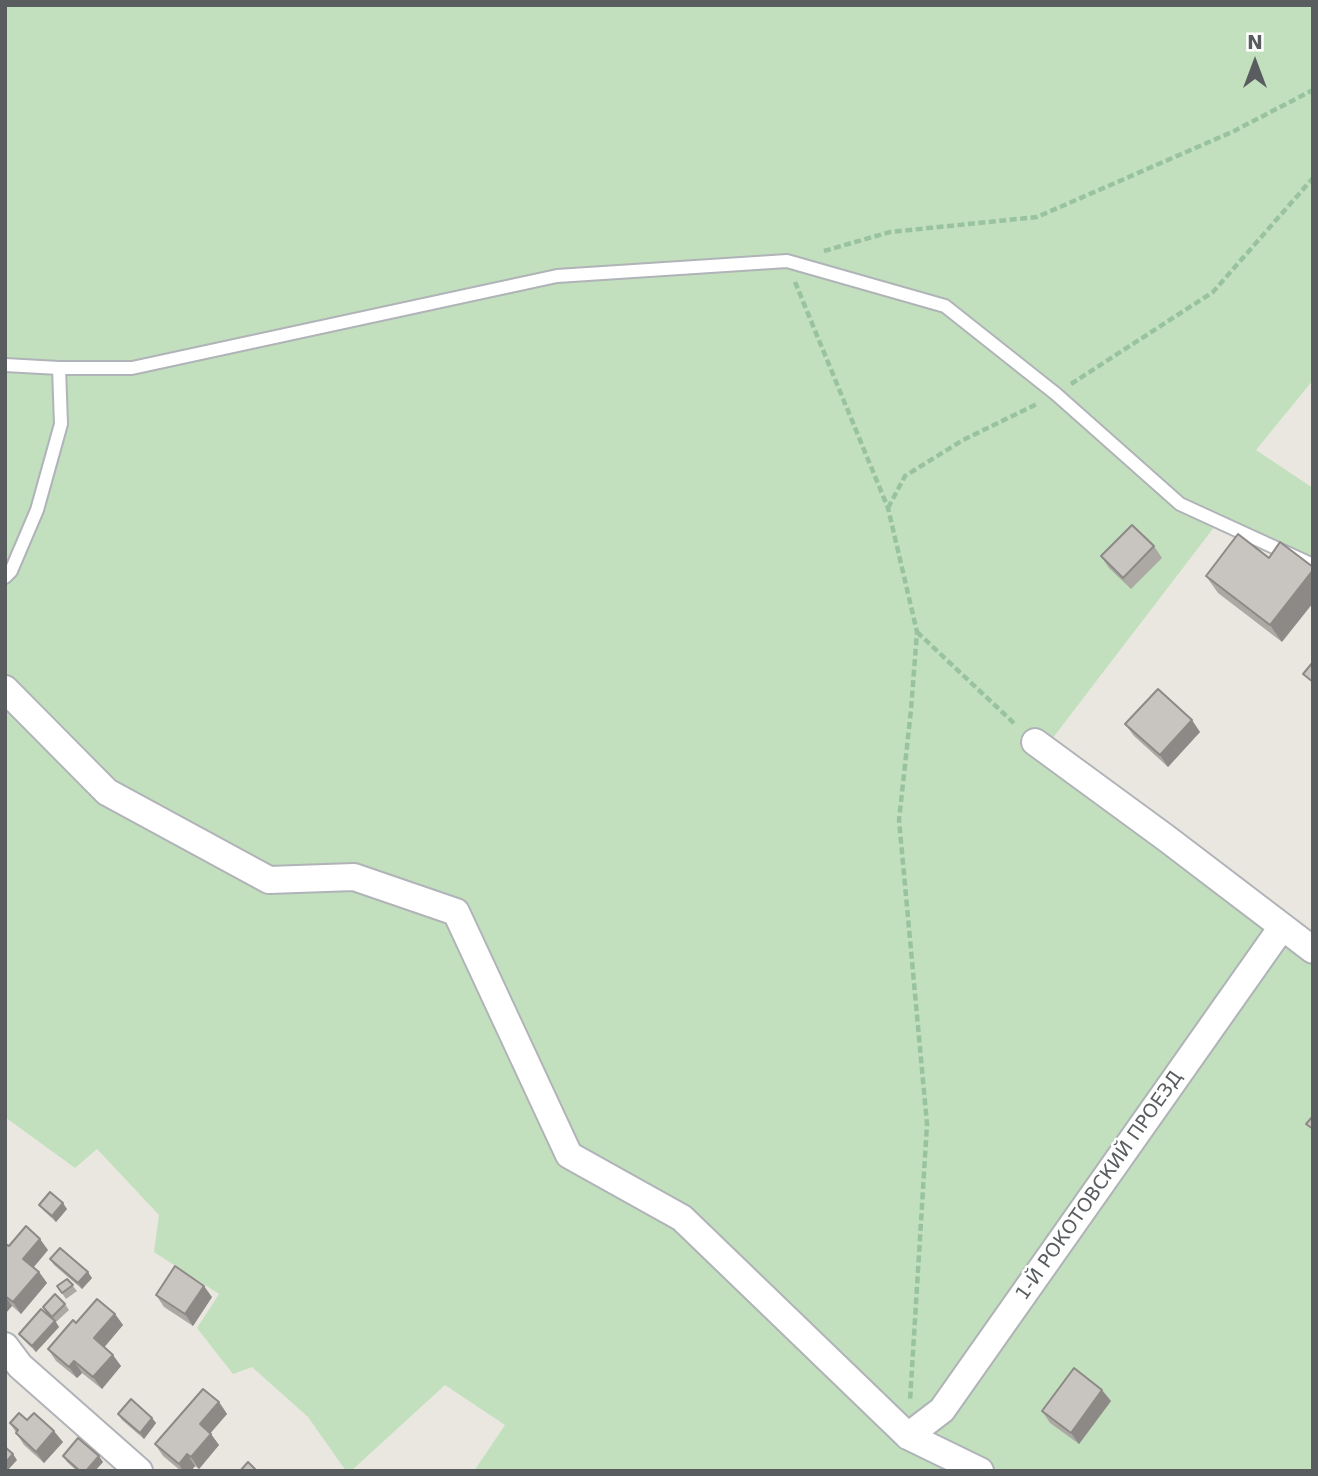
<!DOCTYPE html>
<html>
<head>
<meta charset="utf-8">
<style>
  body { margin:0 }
  #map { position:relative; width:1318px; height:1476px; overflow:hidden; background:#eae7e0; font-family:"DejaVu Sans",sans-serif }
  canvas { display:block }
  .frame { position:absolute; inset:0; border:7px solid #595d60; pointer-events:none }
  .north { position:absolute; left:1220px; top:28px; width:70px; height:70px; -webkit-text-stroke:5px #fff; paint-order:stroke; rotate:0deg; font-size:19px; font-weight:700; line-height:28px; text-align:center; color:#595d60 }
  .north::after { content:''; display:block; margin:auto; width:24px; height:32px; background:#595d60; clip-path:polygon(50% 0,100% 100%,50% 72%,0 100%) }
</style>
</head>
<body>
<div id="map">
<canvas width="1318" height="1476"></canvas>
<div class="frame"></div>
<div class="north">N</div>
</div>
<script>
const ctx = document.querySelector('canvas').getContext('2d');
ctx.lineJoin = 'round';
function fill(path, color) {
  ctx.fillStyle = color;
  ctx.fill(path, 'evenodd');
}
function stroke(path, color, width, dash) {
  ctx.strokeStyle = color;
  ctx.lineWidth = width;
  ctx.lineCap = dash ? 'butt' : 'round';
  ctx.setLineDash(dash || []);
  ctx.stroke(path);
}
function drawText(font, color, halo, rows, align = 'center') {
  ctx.font = font + ' "DejaVu Sans",sans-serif';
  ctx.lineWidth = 5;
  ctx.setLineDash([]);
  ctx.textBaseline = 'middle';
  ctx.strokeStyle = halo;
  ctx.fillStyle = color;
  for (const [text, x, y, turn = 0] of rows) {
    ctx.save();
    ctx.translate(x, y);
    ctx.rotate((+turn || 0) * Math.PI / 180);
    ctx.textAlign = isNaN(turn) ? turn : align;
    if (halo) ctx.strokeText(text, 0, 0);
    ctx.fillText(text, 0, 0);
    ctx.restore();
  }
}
fill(new Path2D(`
  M 5,5 L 1313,5 L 1313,380 L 1256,450 L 1313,488 L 1313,574 L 1215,526 L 1052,739 L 1313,938 L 1313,1471 L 474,1471 L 505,1425 L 445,1385 L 351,1471 L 346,1471 L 308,1417 L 252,1367 L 233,1374 L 197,1328 L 219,1294 L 154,1252 L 159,1215 L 97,1149 L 75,1168 L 5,1117 Z`), '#c2e0be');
const lane = new Path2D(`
  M 5,365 L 59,368 L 61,424 L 37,510 L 11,571 L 5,577
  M 59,368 L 132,368 L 557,276 L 787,261 L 945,306 L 1056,394 L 1180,504 L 1313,565`);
const street = new Path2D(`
  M 5,689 L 107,792 L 269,880 L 354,877 L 456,912 L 569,1155 L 682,1218 L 908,1436 L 980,1471
  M 1035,742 L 1166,838 L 1313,950
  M 5,1346 L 20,1366 L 139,1471
  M 908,1436 L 942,1410 L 1282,927`);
stroke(lane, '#b0b3b7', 16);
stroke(street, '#b0b3b7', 30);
stroke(new Path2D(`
  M 824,251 L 890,232 L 1037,217 L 1232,132 L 1313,90
  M 795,282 L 888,508 L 917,632 L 911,710 L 899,820 L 927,1124 L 910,1401
  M 1071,384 L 1213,292 L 1313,178
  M 888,508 L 905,476 L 963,440 L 1039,403
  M 917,632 L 1016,725`), '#99c39f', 4.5, [7, 3.5]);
stroke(lane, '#fff', 12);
stroke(street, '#fff', 26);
fill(new Path2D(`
  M 1238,534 L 1282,642 L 1218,593 L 1206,576 Z
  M 1154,546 L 1162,558 L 1131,589 L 1109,568 L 1101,556 Z
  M 1125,724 L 1200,732 L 1168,767 L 1134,736 Z
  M 39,1205 L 67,1209 L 56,1222 L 43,1210 Z
  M 5,1244 L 9,1246 L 48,1250 L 34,1267 L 39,1272 L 47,1283 L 21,1314 L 12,1306 L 5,1314 Z
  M 50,1259 L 92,1278 L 82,1289 L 54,1265 Z
  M 67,1279 L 77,1291 L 66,1299 L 57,1286 Z
  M 156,1295 L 212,1297 L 193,1326 L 164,1307 Z
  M 65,1304 L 69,1310 L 56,1322 L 59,1327 L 36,1352 L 23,1339 L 19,1334 L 47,1313 L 43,1307 Z
  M 115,1314 L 123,1325 L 104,1347 L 121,1366 L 102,1389 L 82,1373 L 77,1378 L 56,1361 L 48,1349 L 76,1323 Z
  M 1111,1401 L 1079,1444 L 1050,1423 L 1042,1411 Z
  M 219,1402 L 227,1414 L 210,1433 L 219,1445 L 199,1469 L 195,1466 L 191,1471 L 181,1471 L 163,1456 L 155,1444 Z
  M 118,1414 L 152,1418 L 156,1423 L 144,1439 L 122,1420 Z
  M 27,1420 L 63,1442 L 44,1463 L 24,1445 L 10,1423 Z
  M 63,1456 L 103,1462 L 95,1471 L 77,1471 L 67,1462 Z`), '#aca9a4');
fill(new Path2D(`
  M 1313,570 L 1313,603 L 1282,642 L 1270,625 Z
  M 1192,720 L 1200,732 L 1168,767 L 1160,755 Z
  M 63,1203 L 67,1209 L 56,1222 L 52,1216 Z
  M 40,1239 L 48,1250 L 31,1270 L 23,1259 Z
  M 39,1272 L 47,1283 L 21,1314 L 13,1302 Z
  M 88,1272 L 92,1278 L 82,1289 L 78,1283 Z
  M 204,1286 L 212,1297 L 193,1326 L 185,1314 Z
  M 5,1296 L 12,1306 L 5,1314 Z
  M 115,1314 L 123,1325 L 102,1350 L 94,1338 Z
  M 55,1321 L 59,1327 L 36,1352 L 32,1346 Z
  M 113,1355 L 121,1366 L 102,1389 L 93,1377 Z
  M 74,1361 L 82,1373 L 77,1378 L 69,1367 Z
  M 1102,1390 L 1111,1401 L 1079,1444 L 1071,1433 Z
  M 219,1402 L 227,1414 L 208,1436 L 200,1424 Z
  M 152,1418 L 156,1423 L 144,1439 L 140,1433 Z
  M 54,1431 L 63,1442 L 44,1463 L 36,1452 Z
  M 211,1434 L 219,1445 L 199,1469 L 191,1457 Z
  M 13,1454 L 17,1460 L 8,1470 L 5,1466 L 5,1463 Z
  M 187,1454 L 195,1466 L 191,1471 L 183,1471 L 179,1464 Z
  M 99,1456 L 103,1462 L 95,1471 L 86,1471 Z`), '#8c8986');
const building = new Path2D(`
  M 1132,525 L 1154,546 L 1123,578 L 1101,556 Z
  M 1238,534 L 1269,558 L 1280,542 L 1313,567 L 1313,570 L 1270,625 L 1206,576 Z
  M 1313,662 L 1313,682 L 1303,674 Z
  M 1158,689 L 1192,720 L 1160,755 L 1125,724 Z
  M 1313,1116 L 1313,1129 L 1306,1124 Z
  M 50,1192 L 63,1203 L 52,1216 L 39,1205 Z
  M 26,1226 L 40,1239 L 23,1259 L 39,1272 L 13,1302 L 5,1296 L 5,1244 L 9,1246 Z
  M 60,1248 L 88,1272 L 78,1283 L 50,1259 Z
  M 175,1266 L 204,1286 L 185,1314 L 156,1295 Z
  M 67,1279 L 73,1285 L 62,1293 L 57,1286 Z
  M 55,1294 L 65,1304 L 52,1317 L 43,1307 Z
  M 97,1299 L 115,1314 L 94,1338 L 113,1355 L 93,1377 L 74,1361 L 69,1367 L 48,1349 L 73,1320 L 76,1323 Z
  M 41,1309 L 55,1321 L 32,1346 L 19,1334 Z
  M 1074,1368 L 1102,1390 L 1071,1433 L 1042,1411 Z
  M 203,1389 L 219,1402 L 200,1424 L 211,1434 L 191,1457 L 187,1454 L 179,1464 L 155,1444 Z
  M 131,1399 L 152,1418 L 140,1433 L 118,1414 Z
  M 19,1413 L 27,1420 L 34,1413 L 54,1431 L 36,1452 L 16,1433 L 18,1430 L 10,1423 Z
  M 78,1438 L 99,1456 L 86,1471 L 80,1471 L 63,1456 Z
  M 5,1447 L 13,1454 L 5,1463 Z
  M 248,1462 L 257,1471 L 240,1471 Z`);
fill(building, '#c8c4bf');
stroke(building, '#8c8986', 2);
drawText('19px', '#595d60', '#fff', [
  ["1-Й РОКОТОВСКИЙ ПРОЕЗД",1100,1186,-55]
]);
</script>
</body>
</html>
